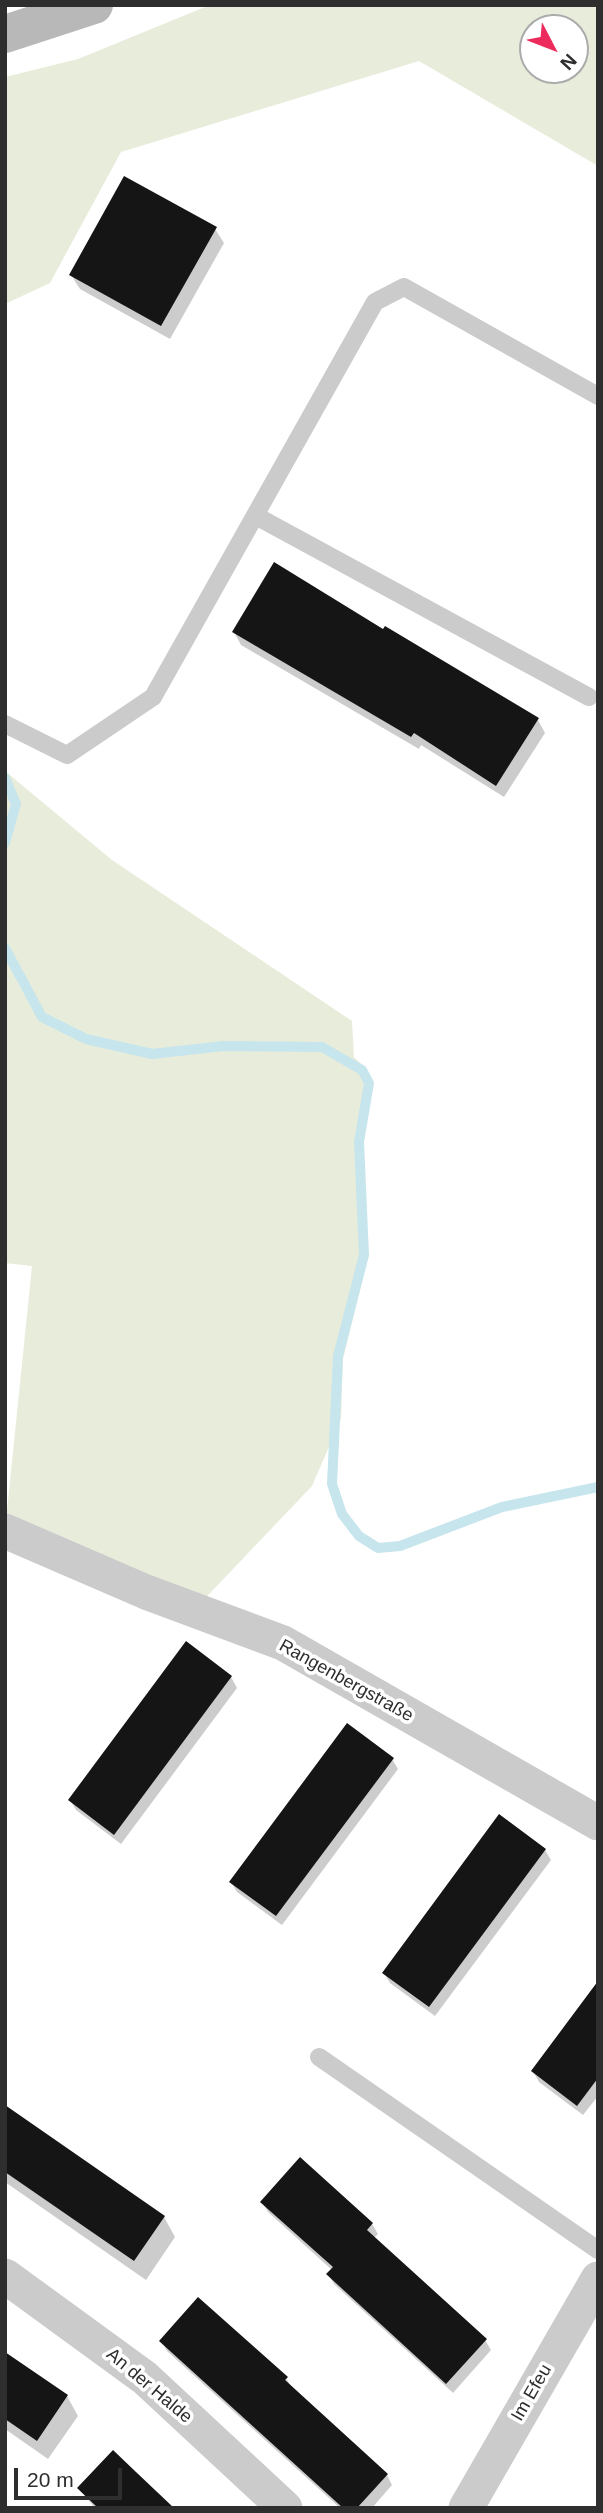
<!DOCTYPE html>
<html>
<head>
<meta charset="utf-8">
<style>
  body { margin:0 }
  #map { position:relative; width:603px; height:2513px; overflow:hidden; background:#fff; font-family:Arial,sans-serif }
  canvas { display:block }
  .frame { position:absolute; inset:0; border:7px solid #2e2e2e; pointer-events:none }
  .north { position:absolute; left:519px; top:14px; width:70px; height:70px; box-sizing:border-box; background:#fff; border:2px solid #ababab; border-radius:50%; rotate:132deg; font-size:19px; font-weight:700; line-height:28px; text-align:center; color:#2e2e2e }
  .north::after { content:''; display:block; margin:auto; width:24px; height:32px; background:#ec2a5c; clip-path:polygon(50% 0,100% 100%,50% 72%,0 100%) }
  .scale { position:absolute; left:14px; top:2468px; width:108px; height:32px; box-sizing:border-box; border:4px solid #2e2e2e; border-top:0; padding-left:9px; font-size:21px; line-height:24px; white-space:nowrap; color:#2e2e2e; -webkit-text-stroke:5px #fff; paint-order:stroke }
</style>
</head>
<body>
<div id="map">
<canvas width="603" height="2513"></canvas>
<div class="frame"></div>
<div class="north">N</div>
<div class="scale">20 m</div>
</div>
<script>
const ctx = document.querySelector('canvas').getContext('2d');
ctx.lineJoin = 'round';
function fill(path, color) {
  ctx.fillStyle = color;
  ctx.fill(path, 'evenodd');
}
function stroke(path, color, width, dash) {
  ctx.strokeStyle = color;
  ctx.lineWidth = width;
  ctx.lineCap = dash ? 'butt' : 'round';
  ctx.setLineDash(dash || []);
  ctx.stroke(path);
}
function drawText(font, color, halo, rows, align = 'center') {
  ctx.font = font + ' Arial,sans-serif';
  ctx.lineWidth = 7;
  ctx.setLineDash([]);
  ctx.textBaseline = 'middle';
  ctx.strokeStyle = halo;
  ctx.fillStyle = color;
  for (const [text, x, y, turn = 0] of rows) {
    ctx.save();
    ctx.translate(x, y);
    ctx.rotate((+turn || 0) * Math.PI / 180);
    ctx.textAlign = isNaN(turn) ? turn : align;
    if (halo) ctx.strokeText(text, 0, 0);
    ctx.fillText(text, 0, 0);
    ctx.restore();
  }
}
fill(new Path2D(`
  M 210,5 L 598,5 L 598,166 L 419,61 L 121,152 L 50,283 L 5,304 L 5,77 L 78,59 ZM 533,28 L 575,28 L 575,70 L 533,70 Z
  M 5,771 L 112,860 L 352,1021 L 354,1057 L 365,1068 L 372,1083 L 363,1141 L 368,1257 L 343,1359 L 341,1419 L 312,1486 L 194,1610 L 5,1530 L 32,1266 L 5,1263 Z`), '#e8ecdb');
fill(new Path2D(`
  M 215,229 L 224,243 L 170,339 L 80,289 L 71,275 Z
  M 234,632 L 383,632 L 538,720 L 545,733 L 504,797 L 421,745 L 419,749 L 241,645 Z
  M 231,1677 L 237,1688 L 121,1844 L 76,1810 L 70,1800 Z
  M 392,1759 L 398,1769 L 282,1925 L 237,1892 L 231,1882 Z
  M 545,1850 L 551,1860 L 435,2016 L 390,1983 L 384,1973 Z
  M 598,1984 L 598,2096 L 583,2115 L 539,2082 L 533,2071 Z
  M 5,2107 L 164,2217 L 175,2237 L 146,2280 L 5,2182 Z
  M 262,2202 L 372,2224 L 378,2234 L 374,2238 L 485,2340 L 491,2350 L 453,2393 L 334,2284 L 328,2274 L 332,2270 L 268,2212 Z
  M 161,2341 L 286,2378 L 292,2388 L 387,2475 L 392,2485 L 372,2508 L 340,2508 L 167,2351 Z
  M 5,2354 L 67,2396 L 78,2416 L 48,2459 L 5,2429 Z
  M 79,2489 L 172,2508 L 95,2508 Z`), '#0003');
stroke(new Path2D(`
  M 5,778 L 16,804 L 5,843
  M 5,948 L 42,1017 L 86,1039 L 152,1054 L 223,1046 L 322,1047 L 362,1070 L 369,1083 L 359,1142 L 364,1255 L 338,1356 L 332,1484 L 342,1514 L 359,1536 L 378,1548 L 400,1546 L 502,1507 L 598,1487`), '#c7e5ed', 10);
fill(new Path2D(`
  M 124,176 L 217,227 L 161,326 L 69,275 Z
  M 274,562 L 383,629 L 385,626 L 539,718 L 496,786 L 414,733 L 411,737 L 232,632 Z
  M 186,1641 L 232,1676 L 114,1835 L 68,1800 Z
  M 347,1723 L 394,1758 L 276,1916 L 229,1882 Z
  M 499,1814 L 546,1849 L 429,2007 L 382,1973 Z
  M 598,1981 L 598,2078 L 577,2106 L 531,2071 Z
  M 5,2105 L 165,2216 L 134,2261 L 5,2172 Z
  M 300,2157 L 373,2223 L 367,2230 L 487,2339 L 446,2384 L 326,2274 L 333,2267 L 260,2202 Z
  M 198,2297 L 288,2377 L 285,2380 L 388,2474 L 357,2508 L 343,2508 L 159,2341 Z
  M 5,2352 L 68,2395 L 37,2441 L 5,2419 Z
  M 113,2450 L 136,2472 L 174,2508 L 98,2508 L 77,2488 Z`), '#151515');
stroke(new Path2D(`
  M 256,516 L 589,697
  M 5,724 L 67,755 L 153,697 L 375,302 L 404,287 L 598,396
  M 319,2057 L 598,2250`), '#cbcbcb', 18);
stroke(new Path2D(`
  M 5,1531 L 146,1592 L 283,1643 L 598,1823
  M 5,2276 L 145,2378 L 285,2508
  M 466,2508 L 598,2279`), '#cbcbcb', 35);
stroke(new Path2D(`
  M 5,34 L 94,5`), '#b8b8b8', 38);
drawText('18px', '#2e2e2e', '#fff', [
  ["Rangenbergstraße",346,1681,29],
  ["An der Halde",149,2386,40],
  ["Im Efeu",532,2393,-60]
]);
</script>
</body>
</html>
